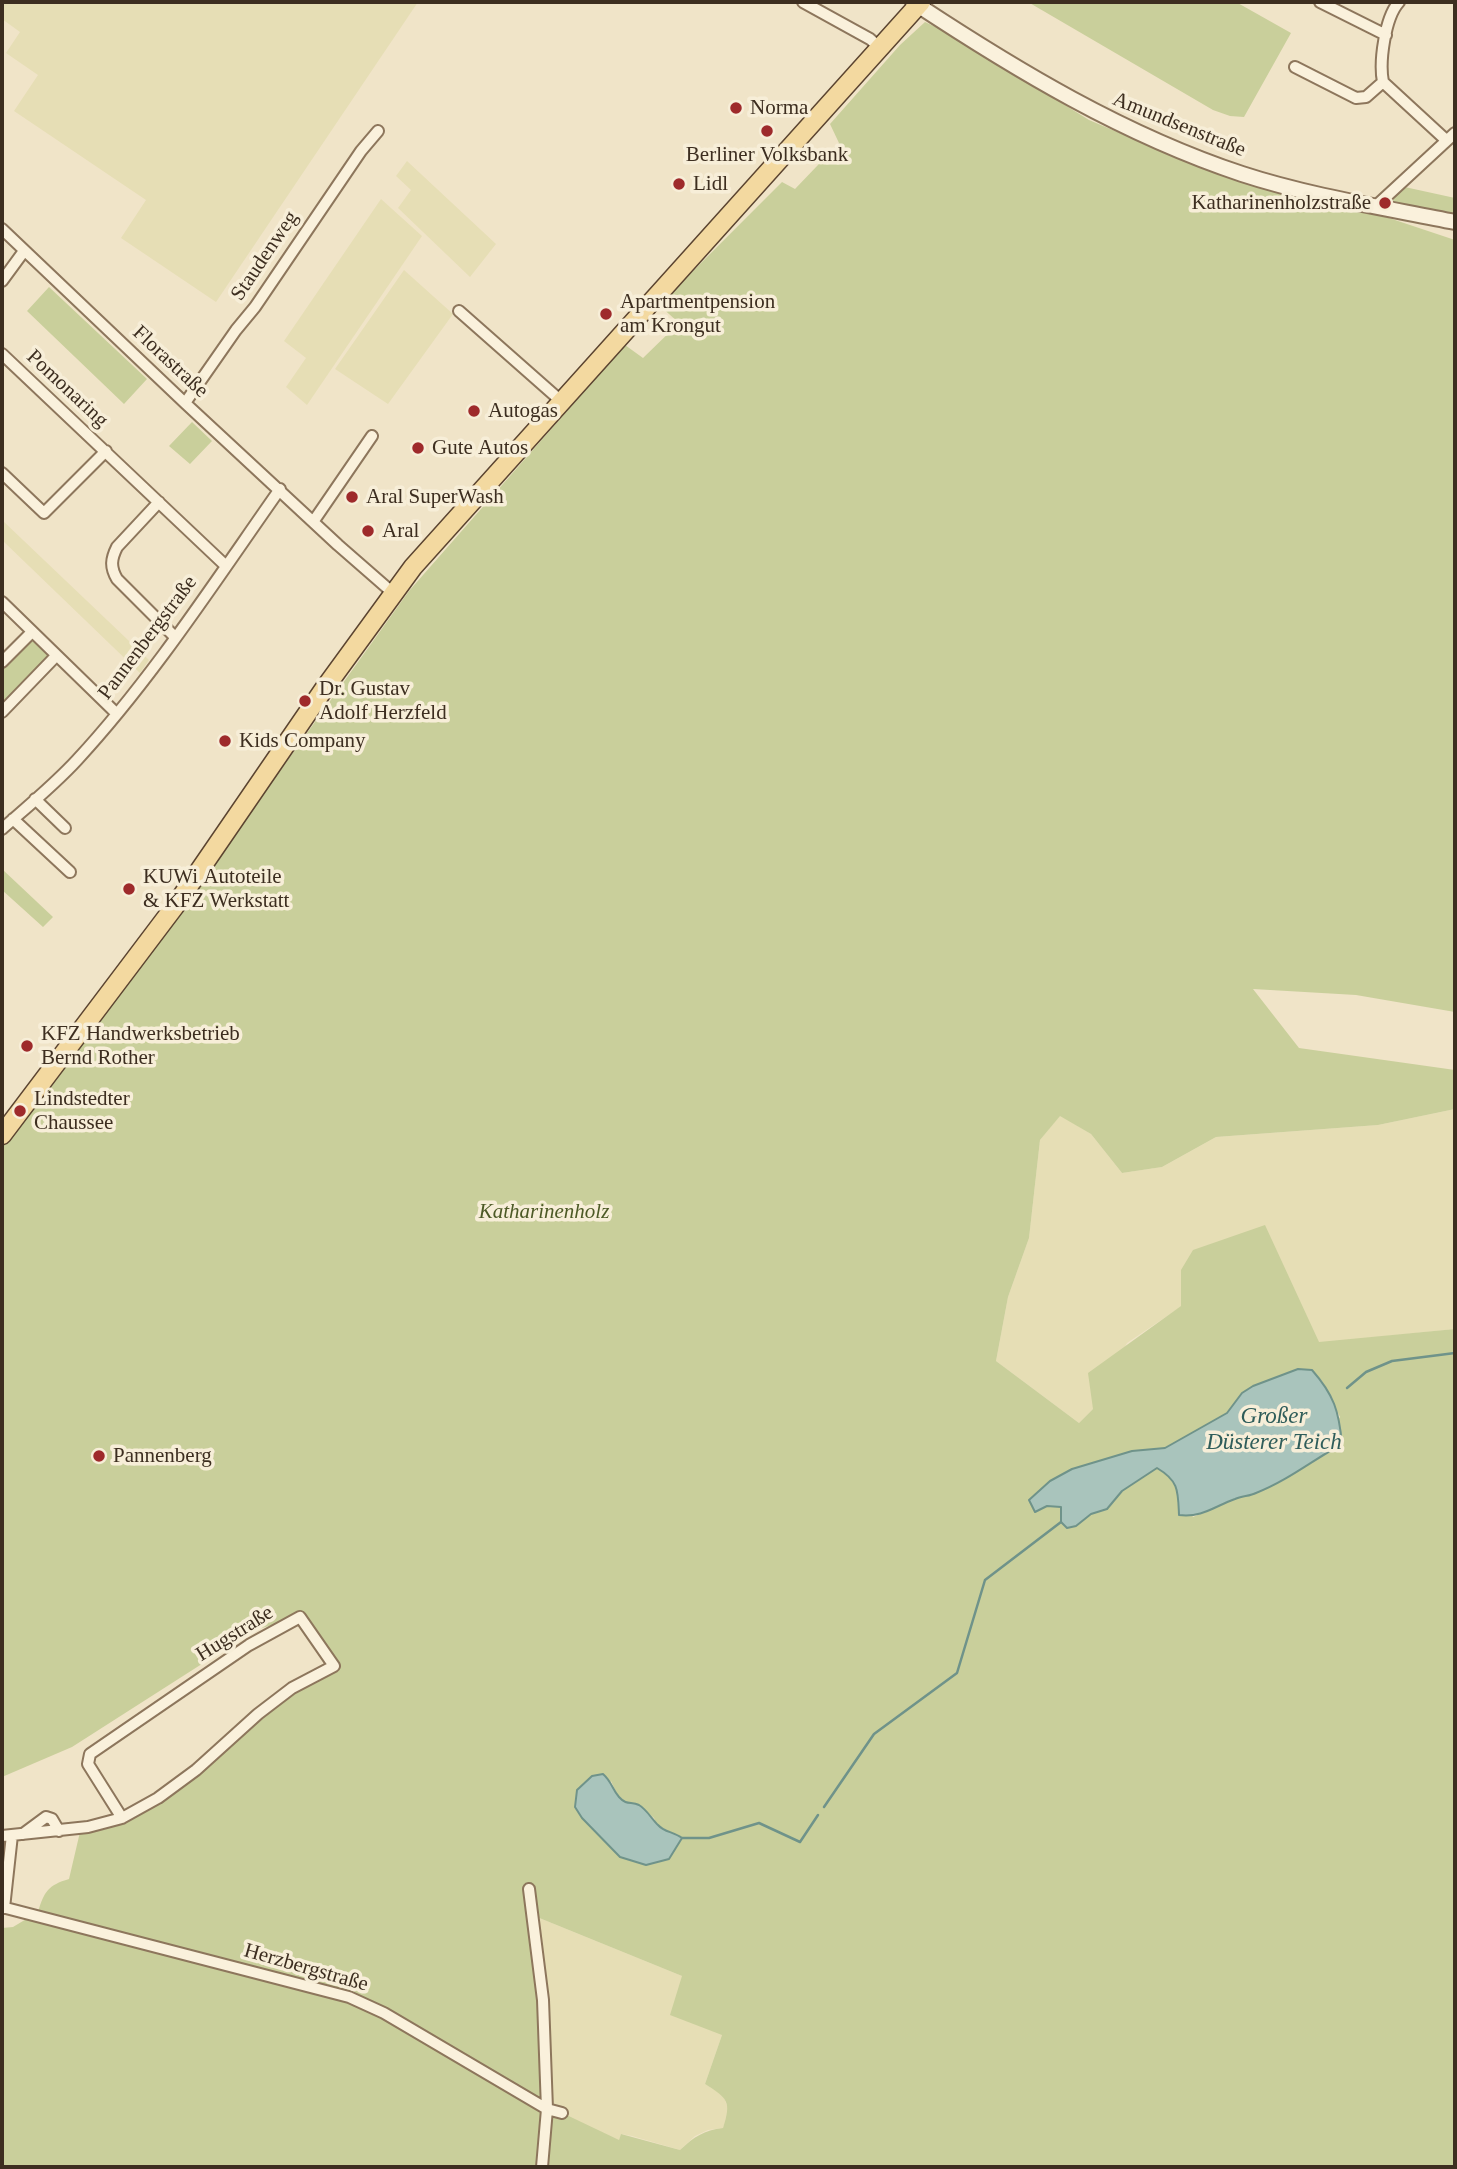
<!DOCTYPE html>
<html>
<head>
<meta charset="utf-8">
<style>
  body { margin:0 }
  #map { position:relative; width:1457px; height:2169px; overflow:hidden; background:#f0e4c8; font-family:Georgia,serif }
  canvas { display:block }
  .frame { position:absolute; inset:0; border:4px solid #3d2e20; pointer-events:none }
</style>
</head>
<body>
<div id="map">
<canvas width="1457" height="2169"></canvas>
<div class="frame"></div>
</div>
<script>
const ctx = document.querySelector('canvas').getContext('2d');
ctx.lineJoin = 'round';
function fill(path, color) {
  ctx.fillStyle = color;
  ctx.fill(path, 'evenodd');
}
function stroke(path, color, width, dash) {
  ctx.strokeStyle = color;
  ctx.lineWidth = width;
  ctx.lineCap = dash ? 'butt' : 'round';
  ctx.setLineDash(dash || []);
  ctx.stroke(path);
}
function drawText(font, color, halo, rows, align = 'center') {
  ctx.font = font + ' Georgia,serif';
  ctx.lineWidth = 7;
  ctx.setLineDash([]);
  ctx.textBaseline = 'middle';
  ctx.strokeStyle = halo;
  ctx.fillStyle = color;
  for (const [text, x, y, turn = 0] of rows) {
    ctx.save();
    ctx.translate(x, y);
    ctx.rotate((+turn || 0) * Math.PI / 180);
    ctx.textAlign = isNaN(turn) ? turn : align;
    if (halo) ctx.strokeText(text, 0, 0);
    ctx.fillText(text, 0, 0);
    ctx.restore();
  }
}
fill(new Path2D(`
  M 2,2 L 418,2 L 216,302 L 121,238 L 146,200 L 14,111 L 38,75 L 6,53 L 20,32 L 2,19 Z
  M 407,161 L 496,244 L 470,277 L 398,208 L 411,190 L 396,176 Z
  M 381,199 L 422,236 L 307,405 L 286,387 L 306,358 L 284,341 Z
  M 404,270 L 453,314 L 388,404 L 335,369 Z
  M 2,520 L 149,660 L 140,673 L 2,540 Z
  M 1455,1109 L 1455,1329 L 1319,1343 L 1181,1270 L 1182,1306 L 1127,1343 L 1093,1409 L 1079,1423 L 996,1361 L 1008,1297 L 1029,1238 L 1040,1140 L 1060,1115 L 1091,1134 L 1122,1173 L 1162,1167 L 1216,1137 L 1378,1125 Z
  M 532,1915 L 682,1976 L 722,2035 L 705,2084 L 723,2095 L 729,2111 L 723,2128 L 708,2130 L 695,2136 L 680,2150 L 632,2136 L 621,2134 L 619,2141 L 547,2109 Z`), '#e6deb5');
fill(new Path2D(`
  M 1028,2 L 1236,2 L 1291,33 L 1244,117 L 1230,116 L 1213,110 Z
  M 925,22 L 951,34 L 1089,120 L 1198,166 L 1246,181 L 1365,210 L 1455,240 L 1455,1012 L 1356,995 L 1253,989 L 1299,1048 L 1455,1070 L 1455,1109 L 1378,1125 L 1216,1137 L 1162,1167 L 1122,1173 L 1091,1134 L 1060,1116 L 1040,1140 L 1029,1238 L 1008,1297 L 996,1361 L 1079,1423 L 1093,1409 L 1088,1373 L 1181,1306 L 1181,1270 L 1193,1250 L 1265,1225 L 1319,1342 L 1455,1329 L 1455,2167 L 2,2167 L 2,1928 L 13,1927 L 38,1912 C 44,1892 48,1885 69,1879 L 80,1832 L 158,1798 L 258,1714 L 334,1666 L 300,1617 L 255,1630 L 72,1747 L 2,1777 L 2,1143 L 180,910 L 409,591 L 625,345 L 643,358 L 679,323 L 659,305 L 782,182 L 795,189 L 839,143 L 830,124 L 900,45 ZM 1298,1369 L 1312,1370 L 1322,1381 L 1340,1417 L 1313,1460 L 1294,1473 L 1256,1493 L 1235,1499 L 1193,1517 C 1184,1498 1176,1479 1157,1468 L 1122,1491 L 1107,1509 L 1091,1514 L 1076,1526 L 1061,1507 L 1047,1506 L 1072,1469 L 1132,1451 L 1165,1448 L 1227,1413 L 1242,1393 L 1253,1386 ZM 611,1781 L 618,1796 L 628,1804 L 638,1805 L 654,1818 L 657,1825 L 682,1838 L 669,1859 C 622,1873 612,1847 582,1818 ZM 532,1915 L 682,1976 L 670,2015 L 722,2035 L 705,2084 C 727,2098 732,2101 723,2128 C 704,2130 694,2137 680,2150 L 621,2134 L 619,2140 L 554,2109 L 547,2108 Z
  M 1391,184 L 1455,198 L 1455,222 L 1376,206 Z
  M 49,287 L 147,379 L 124,404 L 27,311 Z
  M 192,422 L 212,441 L 190,464 L 169,446 Z
  M 36,641 L 47,652 L 47,661 L 2,707 L 2,667 L 26,642 Z
  M 2,869 L 53,917 L 43,927 L 2,890 Z`), '#c9cf9b');
const water = new Path2D(`
  M 1298,1369 L 1312,1370 C 1334,1395 1339,1411 1342,1444 C 1313,1460 1287,1481 1256,1493 C 1250,1496 1242,1496 1235,1499 C 1215,1506 1202,1518 1179,1515 C 1178,1491 1179,1481 1157,1468 L 1122,1491 L 1107,1509 L 1091,1514 L 1076,1526 L 1067,1528 L 1061,1522 L 1061,1507 L 1047,1506 L 1035,1512 L 1029,1500 L 1050,1481 L 1072,1469 L 1132,1451 L 1165,1448 L 1227,1413 L 1242,1393 L 1253,1386 Z
  M 603,1774 C 612,1782 612,1789 619,1797 C 627,1806 631,1801 639,1805 C 646,1809 652,1819 658,1825 C 664,1832 674,1832 682,1838 L 669,1859 L 646,1865 L 620,1857 L 582,1818 L 575,1807 L 577,1790 L 592,1776 Z`);
fill(water, '#a9c4bc');
stroke(water, '#6f938a', 2);
stroke(new Path2D(`
  M 1347,1388 L 1366,1372 L 1392,1361 L 1455,1353
  M 824,1807 L 874,1734 L 957,1673 L 985,1580 L 1061,1522
  M 682,1838 L 709,1838 L 759,1823 L 800,1842 L 818,1815`), '#6f938a', 2.5);
const minor = new Path2D(`
  M 803,2 L 870,39 L 879,47
  M 1320,2 L 1386,35
  M 1399,2 C 1385,17 1379,62 1383,82 L 1446,140
  M 1295,67 L 1356,98 L 1366,97 L 1383,82
  M 1376,206 L 1455,133
  M 2,229 L 185,403 L 338,545 L 393,593
  M 2,281 L 24,251
  M 459,311 L 561,401
  M 2,354 L 226,566
  M 185,403 L 236,330 L 255,307 L 361,151 L 378,131
  M 2,473 L 44,513 L 106,451
  M 159,502 L 117,547 C 111,559 110,567 117,579 L 175,637
  M 313,522 L 372,436
  M 2,602 L 116,713
  M 2,662 L 32,632
  M 2,712 L 56,656
  M 35,799 L 65,828
  M 13,819 L 70,872
  M 2,829 C 27,807 54,785 77,760 C 152,679 216,580 280,489
  M 23,1834 L 46,1817 L 52,1819 L 59,1831
  M 2,1836 L 88,1827 L 122,1818 L 158,1798 L 196,1770 L 258,1714 L 292,1688 L 334,1666 L 300,1617 L 249,1645 L 90,1754 L 88,1764 L 122,1818
  M 529,1889 L 543,2000 L 547,2109 L 542,2167
  M 2,1907 L 349,1997 L 384,2013 L 547,2109 L 562,2113
  M 4,1908 L 12,1835`);
const tertiary = new Path2D(`
  M 913,2 C 1016,70 1124,135 1242,174 C 1309,196 1386,208 1455,222`);
const primary = new Path2D(`
  M 2,1135 L 175,906 L 324,689 L 413,567 L 921,2`);
stroke(minor, '#8d765c', 14);
stroke(tertiary, '#8d765c', 18);
stroke(primary, '#5b4430', 21);
stroke(minor, '#faf1dc', 10);
stroke(tertiary, '#faf1dc', 14);
stroke(primary, '#f3d9a0', 18);
for (const [x, y, r, color] of [
  [736,108,7,"#9e2a2b"],
  [767,131,7,"#9e2a2b"],
  [679,184,7,"#9e2a2b"],
  [1385,203,7,"#9e2a2b"],
  [606,314,7,"#9e2a2b"],
  [474,411,7,"#9e2a2b"],
  [418,448,7,"#9e2a2b"],
  [352,497,7,"#9e2a2b"],
  [368,531,7,"#9e2a2b"],
  [305,701,7,"#9e2a2b"],
  [225,741,7,"#9e2a2b"],
  [129,889,7,"#9e2a2b"],
  [27,1046,7,"#9e2a2b"],
  [20,1111,7,"#9e2a2b"],
  [99,1456,7,"#9e2a2b"]
]) {
  const dot = new Path2D();
  dot.arc(x, y, r, 0, 2 * Math.PI);
  ctx.fillStyle = color;
  ctx.fill(dot);
  stroke(dot, '#f7eed8', 2.5);
}
drawText('21px', '#3d2e20', '#f7eed8', [
  ["Norma",750,108],
  ["Berliner Volksbank",767,155,"center"],
  ["Lidl",693,184],
  ["Katharinenholzstraße",1371,203,"right"],
  ["Apartmentpension",620,302],
  ["am Krongut",620,326],
  ["Autogas",488,411],
  ["Gute Autos",432,448],
  ["Aral SuperWash",366,497],
  ["Aral",382,531],
  ["Dr. Gustav",319,689],
  ["Adolf Herzfeld",319,713],
  ["Kids Company",239,741],
  ["KUWi Autoteile",143,877],
  ["& KFZ Werkstatt",143,901],
  ["KFZ Handwerksbetrieb",41,1034],
  ["Bernd Rother",41,1058],
  ["Lindstedter",34,1099],
  ["Chaussee",34,1123],
  ["Pannenberg",113,1456]
], 'left');
drawText('21px', '#3d2e20', '#f7eed8', [
  ["Amundsenstraße",1179,125,22],
  ["Staudenweg",265,256,-56],
  ["Florastraße",170,362,43],
  ["Pomonaring",67,389,43],
  ["Pannenbergstraße",148,638,-53],
  ["Hugstraße",235,1634,-32],
  ["Herzbergstraße",306,1968,16]
]);
drawText('italic 21px', '#4d5a26', '#f7eed8', [
  ["Katharinenholz",544,1212]
]);
drawText('italic 23px', '#2f5d5a', '#f7eed8', [
  ["Großer",1274,1417],
  ["Düsterer Teich",1274,1443]
]);
</script>
</body>
</html>
